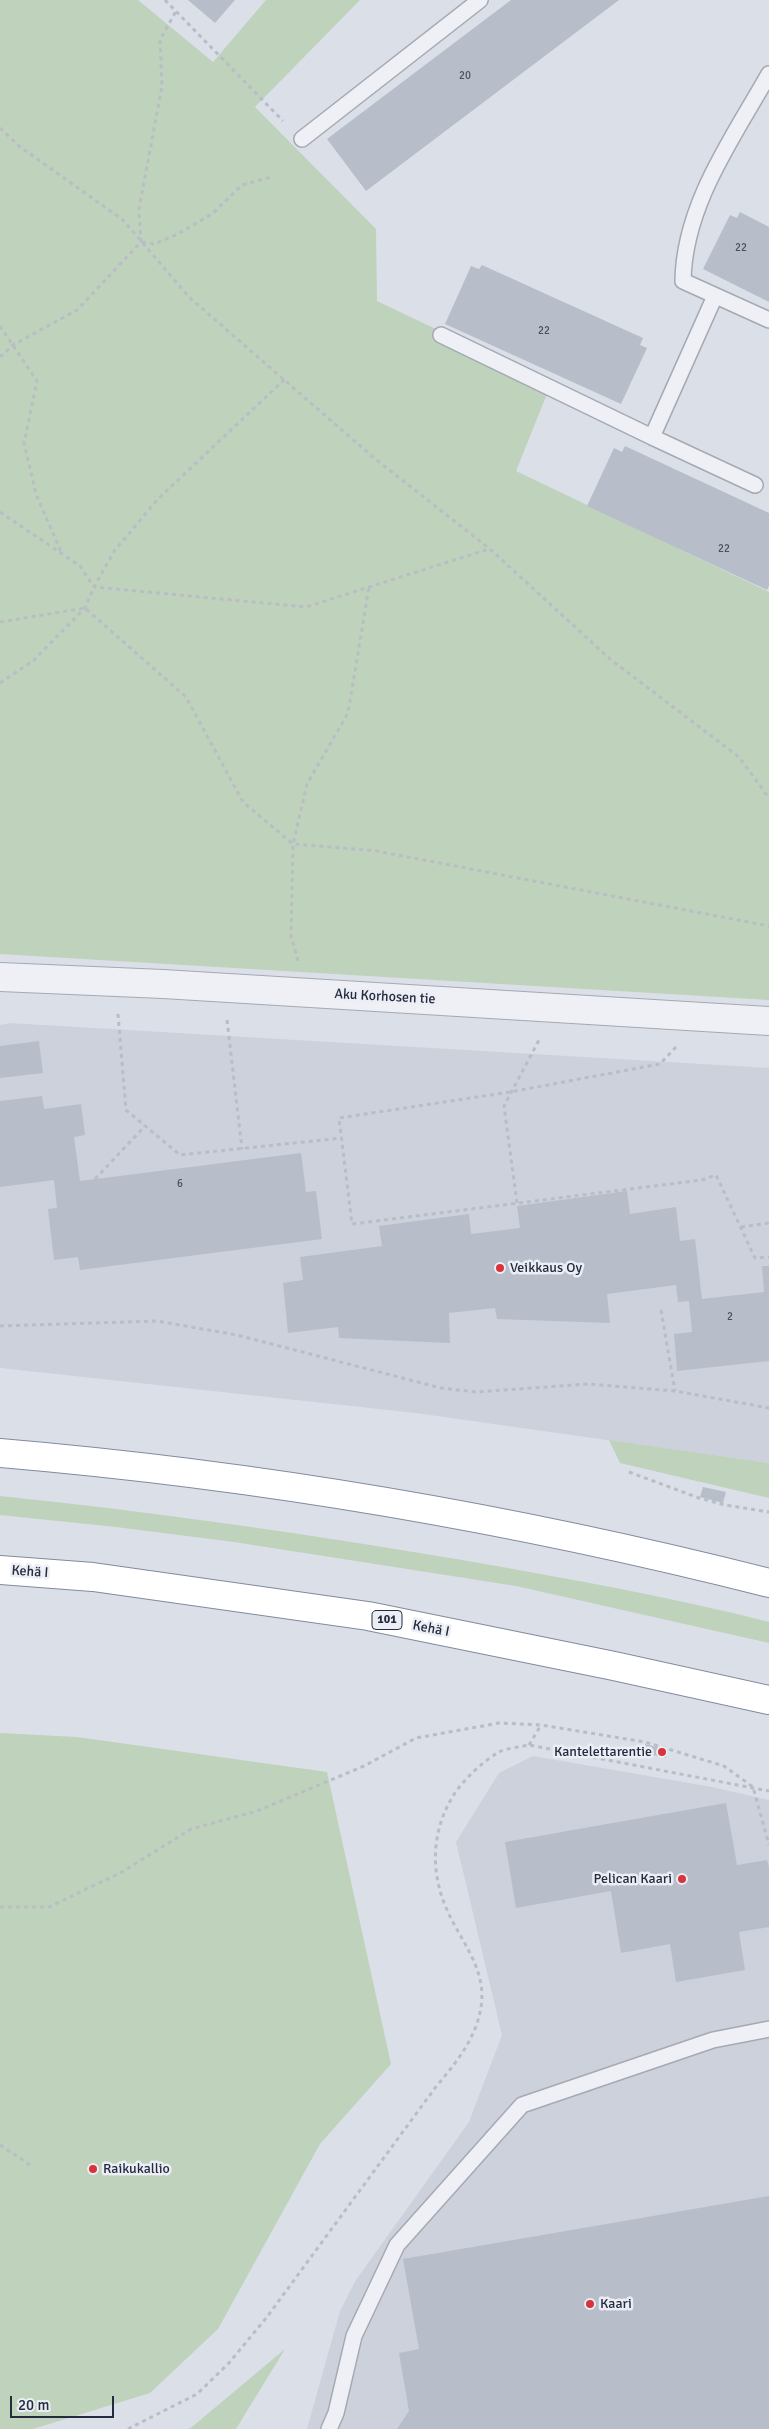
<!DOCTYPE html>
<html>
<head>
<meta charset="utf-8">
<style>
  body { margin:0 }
  #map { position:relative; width:769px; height:2429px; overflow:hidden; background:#dbdfe7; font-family:Signika,sans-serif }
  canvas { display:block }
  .scale { position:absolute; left:10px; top:2396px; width:104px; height:22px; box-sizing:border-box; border:2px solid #242b3e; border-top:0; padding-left:6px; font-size:15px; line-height:18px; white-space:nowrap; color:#242b3e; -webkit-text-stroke:4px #ebeef5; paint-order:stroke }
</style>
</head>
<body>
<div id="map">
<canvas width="769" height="2429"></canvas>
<div class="scale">20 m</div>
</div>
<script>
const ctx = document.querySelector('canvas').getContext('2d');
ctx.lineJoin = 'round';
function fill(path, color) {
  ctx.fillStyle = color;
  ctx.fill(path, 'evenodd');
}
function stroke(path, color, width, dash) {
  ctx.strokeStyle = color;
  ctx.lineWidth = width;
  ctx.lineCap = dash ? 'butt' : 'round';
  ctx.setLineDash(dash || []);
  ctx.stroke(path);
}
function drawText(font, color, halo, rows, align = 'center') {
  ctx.font = font + ' Signika,sans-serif';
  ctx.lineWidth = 5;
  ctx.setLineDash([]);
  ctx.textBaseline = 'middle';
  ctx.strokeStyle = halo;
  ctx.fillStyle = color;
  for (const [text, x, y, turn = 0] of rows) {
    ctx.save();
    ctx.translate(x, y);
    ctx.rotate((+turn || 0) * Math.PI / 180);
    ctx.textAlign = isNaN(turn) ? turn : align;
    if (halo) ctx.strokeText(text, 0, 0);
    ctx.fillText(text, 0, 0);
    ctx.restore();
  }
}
fill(new Path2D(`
  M 10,1023 L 769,1068 L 769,1463 L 416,1413 L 0,1368 L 0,1025 Z
  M 533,1756 L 712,1787 L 769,1800 L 769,2429 L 307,2429 L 340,2311 L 356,2280 L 469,2122 L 502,2035 L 456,1842 L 499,1773 Z`), '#cdd1dc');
fill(new Path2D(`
  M 0,0 L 138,0 L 213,62 L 266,0 L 360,0 L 255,107 L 376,229 L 377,301 L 551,384 L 516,471 L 769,592 L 769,1000 L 0,954 Z
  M 609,1440 L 769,1463 L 769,1498 L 620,1463 Z
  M 0,1496 C 155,1512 308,1534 462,1560 C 565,1578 667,1596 769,1622 L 769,1643 L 516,1586 L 234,1542 L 116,1527 L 0,1515 Z
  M 0,1733 L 77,1737 L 327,1772 L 391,2064 L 320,2144 L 218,2329 L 150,2393 L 33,2429 L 0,2429 Z
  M 285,2349 L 236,2429 L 188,2429 L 192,2427 Z`), '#bfd2bc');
fill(new Path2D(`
  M 188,0 L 235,0 L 215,23 Z
  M 511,0 L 619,0 L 366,191 L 327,139 Z
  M 740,212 L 769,227 L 769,302 L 703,269 L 730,215 L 737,218 Z
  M 482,265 L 643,338 L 640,345 L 647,348 L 621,404 L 445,324 L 471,266 L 479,269 Z
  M 625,446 L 769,513 L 769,586 L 767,590 L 587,506 L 614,448 L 622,452 Z
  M 39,1041 L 43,1073 L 0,1078 L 0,1046 Z
  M 42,1096 L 44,1109 L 81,1104 L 85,1135 L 74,1137 L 80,1181 L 301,1153 L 306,1192 L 316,1191 L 322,1239 L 80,1270 L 78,1257 L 54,1260 L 48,1209 L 57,1208 L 54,1180 L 0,1187 L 0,1101 Z
  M 627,1191 L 630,1214 L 676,1207 L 680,1241 L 695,1239 L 702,1299 L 764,1292 L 762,1266 L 769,1266 L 769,1361 L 677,1371 L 674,1334 L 692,1332 L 689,1301 L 678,1302 L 676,1285 L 607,1294 L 610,1323 L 497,1319 L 495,1308 L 449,1313 L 450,1343 L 339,1338 L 338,1327 L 288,1333 L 283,1283 L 303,1280 L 300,1257 L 382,1246 L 379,1226 L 469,1214 L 471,1234 L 520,1228 L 517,1206 Z
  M 703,1487 L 726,1492 L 723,1503 L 700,1497 Z
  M 645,1744 L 668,1750 L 666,1758 L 644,1753 Z
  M 726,1803 L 737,1865 L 767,1860 L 769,1868 L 769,1927 L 739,1932 L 745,1970 L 676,1982 L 670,1944 L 621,1953 L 611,1891 L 516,1908 L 505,1842 Z
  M 769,2196 L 769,2429 L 397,2429 L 409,2411 L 399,2353 L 419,2349 L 403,2259 Z`), '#b8bdca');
const service = new Path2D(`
  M 769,74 C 733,138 684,205 683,281 L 769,320
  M 302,139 L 480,0
  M 715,296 L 652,437 L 755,485
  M 441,335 L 652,437
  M 329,2429 L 336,2413 L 354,2336 L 397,2245 L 522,2105 L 713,2040 L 769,2029`);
const minor = new Path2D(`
  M 0,977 L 163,984 L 769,1021`);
const trunk = new Path2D(`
  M 0,1453 C 259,1475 517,1519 769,1583
  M 0,1570 L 93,1577 L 368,1616 L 614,1666 L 769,1700`);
stroke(service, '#a4a9b4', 18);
stroke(minor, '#a4a9b4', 30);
stroke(trunk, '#828a9f', 30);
stroke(new Path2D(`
  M 165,0 L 283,121
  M 0,128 L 19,146 L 123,220 L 189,297 L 374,458 L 490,549 L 610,659 L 739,757 L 769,798
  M 142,242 L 154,244 L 178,234 L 212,214 L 242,185 L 271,177
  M 0,326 L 37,381 L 24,443 L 36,494 L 62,554
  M 0,357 L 13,345 L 77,310 L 141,242 L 139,209 L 162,86 L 160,40 L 176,11
  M 0,512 L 80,566 L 94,587 L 306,607 L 489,549
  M 0,622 L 85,608 L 186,697 L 243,802 L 293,844 L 377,851 L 769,926
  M 0,683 L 33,661 L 85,608 L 94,587 L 115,550 L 158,499 L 285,379
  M 298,961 L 291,936 L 293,844 L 307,784 L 348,713 L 369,587
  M 118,1014 L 126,1110 L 180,1155 L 342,1138
  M 227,1020 L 242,1149
  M 676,1047 L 660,1064 L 510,1092 L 339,1118 L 352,1224 L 702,1180 L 716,1175 L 755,1258 L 769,1257
  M 95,1179 L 145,1126
  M 517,1203 L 504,1106 L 539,1040
  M 741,1227 L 769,1223
  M 661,1310 L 675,1391
  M 0,1326 L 157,1321 L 237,1335 L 441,1388 L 476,1392 L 588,1384 L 675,1391 L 769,1408
  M 629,1472 L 699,1498 L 725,1505 L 769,1512
  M 529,1745 L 541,1725
  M 0,1907 L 49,1907 L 122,1872 L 191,1829 L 257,1811 L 364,1766 L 416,1738 L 499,1723 L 541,1725 L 645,1742 L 724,1766 L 753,1787 L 769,1845
  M 0,2145 L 30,2165
  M 128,2429 L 197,2394 L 229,2363 L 267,2317 L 435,2088 C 455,2064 476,2039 481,2007 C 487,1970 462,1943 448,1912 C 430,1874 431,1832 453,1796 C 463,1780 482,1762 499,1752 C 507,1748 520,1747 529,1745 L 769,1791`), '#b9bdc5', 3, [4, 4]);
stroke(service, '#eef0f5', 15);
stroke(minor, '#eef0f5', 28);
stroke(trunk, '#fff', 28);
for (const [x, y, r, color] of [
  [500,1268,5,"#d8343c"],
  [662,1752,5,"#d8343c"],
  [682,1879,5,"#d8343c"],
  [93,2169,5,"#d8343c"],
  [590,2304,5,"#d8343c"]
]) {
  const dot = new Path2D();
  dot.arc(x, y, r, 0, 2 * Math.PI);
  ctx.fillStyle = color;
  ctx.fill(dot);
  stroke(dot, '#ebeef5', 2);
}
drawText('11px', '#495061', null, [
  ["20",465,76],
  ["22",741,248],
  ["22",544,331],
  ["22",724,549],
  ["6",180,1184],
  ["2",730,1317]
]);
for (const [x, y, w] of [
  [387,1620,30]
]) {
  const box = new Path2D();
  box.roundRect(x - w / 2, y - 9.5, w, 19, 4);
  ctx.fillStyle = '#ebeef5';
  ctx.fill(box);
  stroke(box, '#242b3e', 1);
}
drawText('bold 12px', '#242b3e', null, [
  ["101",387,1620]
]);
drawText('14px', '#242b3e', '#ebeef5', [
  ["Aku Korhosen tie",385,997,3],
  ["Kehä I",30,1572,4],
  ["Kehä I",431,1629,11]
]);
drawText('14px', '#242b3e', '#ebeef5', [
  ["Veikkaus Oy",510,1268],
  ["Kantelettarentie",652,1752,"right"],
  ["Pelican Kaari",672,1879,"right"],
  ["Raikukallio",103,2169],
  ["Kaari",600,2304]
], 'left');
</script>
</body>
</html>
